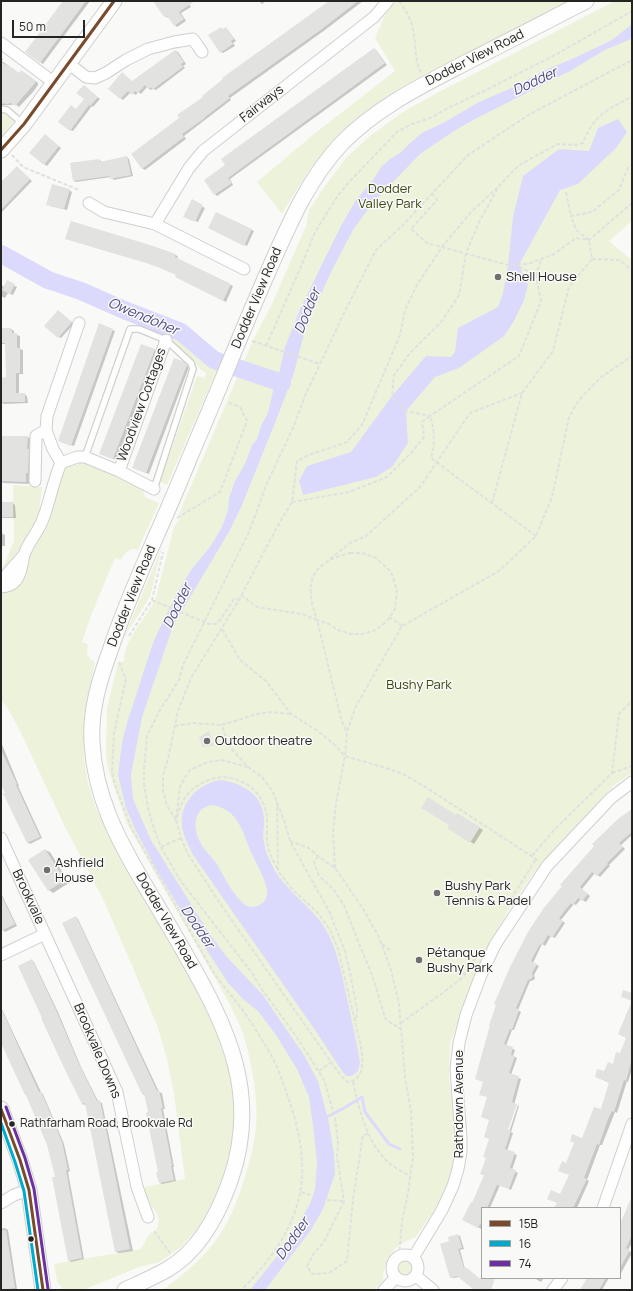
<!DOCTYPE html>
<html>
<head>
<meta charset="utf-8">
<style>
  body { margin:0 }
  #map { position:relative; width:633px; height:1291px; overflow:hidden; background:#f9f9f8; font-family:Manrope,sans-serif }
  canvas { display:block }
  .frame { position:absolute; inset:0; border:2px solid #242423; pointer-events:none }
  .legend { position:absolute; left:481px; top:1207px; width:140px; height:72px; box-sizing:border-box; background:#f9faf7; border:1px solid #a4a4a2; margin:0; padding:5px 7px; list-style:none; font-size:12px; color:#242423 }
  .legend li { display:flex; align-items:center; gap:8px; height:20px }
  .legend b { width:20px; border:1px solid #a4a4a2 }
  .scale { position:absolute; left:12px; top:20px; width:73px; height:18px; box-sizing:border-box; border:2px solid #242423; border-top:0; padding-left:5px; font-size:12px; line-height:14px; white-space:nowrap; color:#242423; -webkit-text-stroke:3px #f9faf7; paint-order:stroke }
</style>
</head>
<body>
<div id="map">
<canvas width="633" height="1291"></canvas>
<div class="frame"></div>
<ul class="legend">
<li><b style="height:5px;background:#7a4b2a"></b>15B</li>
<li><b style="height:5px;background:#00a9ce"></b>16</li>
<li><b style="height:5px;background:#6c30a1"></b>74</li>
</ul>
<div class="scale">50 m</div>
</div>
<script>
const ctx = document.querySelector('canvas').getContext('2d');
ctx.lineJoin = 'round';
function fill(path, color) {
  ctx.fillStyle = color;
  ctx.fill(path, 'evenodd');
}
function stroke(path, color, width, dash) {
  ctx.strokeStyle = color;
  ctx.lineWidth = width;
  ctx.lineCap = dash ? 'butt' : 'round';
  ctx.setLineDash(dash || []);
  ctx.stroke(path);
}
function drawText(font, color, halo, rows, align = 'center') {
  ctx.font = font + ' Manrope,sans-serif';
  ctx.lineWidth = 3;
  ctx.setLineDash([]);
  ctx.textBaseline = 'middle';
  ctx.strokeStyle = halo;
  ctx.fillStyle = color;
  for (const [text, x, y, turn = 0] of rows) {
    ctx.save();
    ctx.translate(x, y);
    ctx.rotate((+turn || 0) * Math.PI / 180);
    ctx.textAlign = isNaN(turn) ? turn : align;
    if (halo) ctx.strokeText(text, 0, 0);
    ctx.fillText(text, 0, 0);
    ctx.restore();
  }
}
fill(new Path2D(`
  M 396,1 L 568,1 C 531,20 494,39 457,58 C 417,78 375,99 342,131 C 318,155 300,184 282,214 L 257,182 L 314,134 L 395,71 L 375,38 L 384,17 Z
  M 615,1 L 632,1 L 632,221 L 609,241 L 632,260 L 632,773 L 613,786 L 533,874 L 509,909 L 487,950 L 469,993 L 450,1044 L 449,1078 L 455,1125 L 455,1147 L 453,1164 L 449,1179 L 440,1199 L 435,1209 L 415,1238 C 395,1243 383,1260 383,1281 L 374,1290 L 163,1290 C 181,1276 199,1262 214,1243 C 228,1225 237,1202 244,1180 C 250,1163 254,1145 256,1127 C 259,1099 250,1051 240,1026 C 236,1017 232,1009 228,1001 L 127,824 L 108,769 L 106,753 L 107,708 L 118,663 L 124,661 C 124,638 147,618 156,597 L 174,527 L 180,518 L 179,514 L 254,338 L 271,306 L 306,226 L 309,210 L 325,186 L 346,158 L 370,136 L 403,112 L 435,94 Z
  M 1,113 L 4,113 L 14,121 L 1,138 Z
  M 180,333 L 205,357 L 219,365 L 167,485 L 160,482 L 197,376 L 204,378 L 206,373 L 200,369 L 198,366 L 193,363 L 168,337 Z
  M 84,461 L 105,469 L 143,490 L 145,497 L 159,503 L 138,550 C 130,547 125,552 121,560 L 115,558 L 92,613 L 82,642 L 88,644 C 86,653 87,658 95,662 L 85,711 L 84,758 L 88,783 L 95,806 L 118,854 L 188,974 L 212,1022 L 225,1056 L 231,1078 L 234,1114 L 233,1130 L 231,1146 L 222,1179 L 208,1213 L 200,1226 L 182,1246 L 160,1262 L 139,1267 L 83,1290 L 63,1290 L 57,1281 L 54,1264 L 141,1249 L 150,1233 C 156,1232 157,1229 158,1225 C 161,1213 152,1209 147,1199 C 145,1196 145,1191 144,1187 L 185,1179 L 174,1094 L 168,1063 L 158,1028 L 133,968 L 103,899 L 65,827 L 21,733 L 8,709 L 1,700 L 1,572 L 14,541 L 13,485 L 42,487 L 38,522 L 30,551 L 60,473 C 67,466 74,462 84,461 Z
  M 162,547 L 150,597 L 123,639 Z
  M394 1268a11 11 0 1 1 22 0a11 11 0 1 1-22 0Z`), '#edf3db');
fill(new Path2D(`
  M 632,24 L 632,37 L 629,40 L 605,50 L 570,71 L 477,118 L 454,131 L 420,154 L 371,205 L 353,230 L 334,266 L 306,326 L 294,373 L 277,418 L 242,505 L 230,530 L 173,626 L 142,717 L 131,775 L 133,799 L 151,840 L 209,933 L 226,956 L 262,994 L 304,1055 L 318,1081 L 329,1123 L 334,1154 L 335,1174 L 323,1209 L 311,1230 L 265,1290 L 250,1290 L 282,1250 L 310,1204 L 315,1189 L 317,1163 L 314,1133 L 309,1097 L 297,1069 L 276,1035 L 258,1011 L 244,1000 L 228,983 L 177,904 L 156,869 L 136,831 L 126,808 L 118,775 L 122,742 L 127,723 L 153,643 L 165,617 L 182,585 L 191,570 L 210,547 L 221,529 L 228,511 L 229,498 L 235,481 L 245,464 L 252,445 L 257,439 L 261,426 L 268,413 L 273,391 L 279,374 L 285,347 L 300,309 L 341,226 L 356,200 L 373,180 L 382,166 L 390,159 L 400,153 L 409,144 L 422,133 L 443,123 L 479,102 L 516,86 L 545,70 L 572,59 L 612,40 Z
  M 618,119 L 627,132 L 616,148 L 578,184 L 560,190 L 519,265 L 528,285 L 524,300 L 514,321 L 504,336 L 459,368 L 435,377 L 406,411 L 408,443 L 392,467 L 376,477 L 303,495 L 299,481 L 307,466 L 351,452 L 392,396 L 426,356 L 451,357 L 455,352 L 458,328 L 498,307 L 503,293 L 508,265 L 513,217 L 523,176 L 559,149 L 589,151 L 598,128 Z
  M 222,780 C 243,784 262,794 264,817 C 265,825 262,834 264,842 C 265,850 268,857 272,865 C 283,889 308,903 323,925 C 338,948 342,976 348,1003 C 352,1023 357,1042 360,1063 L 358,1071 L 352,1076 L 346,1076 L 342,1071 L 315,1030 L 193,855 C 189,846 183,836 182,826 C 179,802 200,782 222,780 ZM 211,805 C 220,806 229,810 235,818 C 243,828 246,842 252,854 C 257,865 265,878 267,890 C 268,895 266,901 261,904 C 257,907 252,908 247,906 C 236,900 223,875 217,864 C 212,857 204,850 200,842 C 193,828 193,809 211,805 Z`), '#dcdafc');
fill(new Path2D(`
  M 64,1 L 90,1 L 43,64 L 26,52 Z
  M 155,1 L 187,1 L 191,7 L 181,13 L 186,21 L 177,27 L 175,25 L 169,17 L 168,18 L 165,16 Z
  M 259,1 L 266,1 L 262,4 Z
  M 330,1 L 363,1 L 325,30 L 230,98 L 231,100 L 184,136 L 186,139 L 145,170 L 142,168 L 181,118 L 204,97 Z
  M 226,28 L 228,30 L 236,41 L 233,43 L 235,46 L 223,53 L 221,52 L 224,30 Z
  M 374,49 L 376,50 L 387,65 L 230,179 L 233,185 L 217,196 L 215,194 L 227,165 Z
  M 175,51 L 178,52 L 186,64 L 183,66 L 185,68 L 156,90 L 153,89 L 151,90 L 147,87 L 141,94 L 138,92 L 136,95 L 131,92 L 123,100 L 109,89 L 133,82 Z
  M 1,58 L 3,59 L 2,61 L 20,74 L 25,73 L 38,83 L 38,85 L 33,92 L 19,107 L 15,104 L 11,105 L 1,105 Z
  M 86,88 L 100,99 L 93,107 L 92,106 L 73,131 L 70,130 L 77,110 L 85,99 Z
  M 47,137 L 61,148 L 47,166 L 44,164 Z
  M 127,157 L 129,159 L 133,176 L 114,180 L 111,177 L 76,182 L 74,181 L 71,163 L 99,160 L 102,162 Z
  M 17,167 L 32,181 L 1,213 L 1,186 Z
  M 69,190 L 72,192 L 67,210 L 50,206 Z
  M 192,201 L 205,208 L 198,222 L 185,216 Z
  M 217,213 L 254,231 L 247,246 L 210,228 Z
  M 150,246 L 176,255 L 178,257 L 177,259 L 233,286 L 226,302 L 179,278 L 177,275 Z
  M 7,282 L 17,287 L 13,295 L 8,293 L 5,298 L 1,296 L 1,285 L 5,287 Z
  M 60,312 L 74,324 L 61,338 L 59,337 Z
  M 1,329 L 11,329 L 14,331 L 14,334 L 20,336 L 20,349 L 23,350 L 23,374 L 19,374 L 19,394 L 24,394 L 27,396 L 28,403 L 4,404 L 1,402 L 1,379 L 7,378 L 6,344 L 1,344 Z
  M 112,330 L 115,331 L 74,446 L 61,442 Z
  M 154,350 L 157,352 L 116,460 L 103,455 Z
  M 185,364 L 189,367 L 149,474 L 136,469 Z
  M 2,437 L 28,437 L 32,439 L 30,484 L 3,483 L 1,481 Z
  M 1,503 L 13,503 L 15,505 L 16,518 L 1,518 Z
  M 1,533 L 5,535 L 5,546 L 2,546 L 2,552 Z
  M 1,742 L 19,786 L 18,786 L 42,838 L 30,844 L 27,842 L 1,783 Z
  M 632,810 L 632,835 L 621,845 L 625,849 L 609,865 L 610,866 L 600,877 L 595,873 L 582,889 L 590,896 L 586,902 L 581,899 L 576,905 L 574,904 L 561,920 L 565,923 L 555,938 L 551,936 L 545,946 L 542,944 L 533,963 L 539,966 L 534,975 L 535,978 L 534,980 L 530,981 L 518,1010 L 521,1012 L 514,1030 L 512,1030 L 506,1046 L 515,1050 L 513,1056 L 517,1058 L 511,1075 L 521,1079 L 506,1135 L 508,1135 L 518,1105 L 519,1106 L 511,1132 L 513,1133 L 507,1151 L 517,1155 L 512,1170 L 518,1173 L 511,1190 L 500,1185 L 490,1208 L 482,1208 L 481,1229 L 464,1219 L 473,1204 L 485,1176 L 482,1174 L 487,1158 L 490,1139 L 490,1120 L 488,1097 L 484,1082 L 498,1005 Z
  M 457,814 L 483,830 L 474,844 L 448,828 Z
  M 45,850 L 50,852 L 69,883 L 53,893 L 49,890 L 29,860 Z
  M 1,893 L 17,926 L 5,932 L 1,928 Z
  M 76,917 L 78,919 L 159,1092 L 162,1093 L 165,1109 L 163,1109 L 174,1167 L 173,1167 L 176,1181 L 162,1184 L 160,1183 L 159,1173 L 146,1096 L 143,1094 Z
  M 32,960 L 34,962 L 58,1012 L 81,1067 L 98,1101 L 102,1103 L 133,1251 L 119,1253 L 116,1252 L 86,1105 L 82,1104 Z
  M 632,1003 L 632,1069 L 628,1082 L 627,1081 L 617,1113 L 615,1112 L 602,1145 L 600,1145 L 587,1180 L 589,1181 L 577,1208 L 555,1208 L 570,1175 L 567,1164 L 601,1111 L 610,1083 L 596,1077 L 605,1072 L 613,1065 L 621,1054 L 627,1038 L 619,1034 Z
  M 1,1007 L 41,1092 L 43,1094 L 64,1144 L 70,1171 L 68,1172 L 84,1259 L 71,1262 L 69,1260 L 56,1178 L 48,1145 L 32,1107 L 1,1042 Z
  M 632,1198 L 632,1243 L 628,1250 L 632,1253 L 620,1275 L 620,1225 Z
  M 5,1228 L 8,1230 L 17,1289 L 9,1290 L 1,1290 L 1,1229 Z
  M 457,1235 L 460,1236 L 464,1249 L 460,1250 L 465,1269 L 469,1270 L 491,1290 L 475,1290 L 459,1277 L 453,1278 L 451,1277 Z
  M 534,1278 L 544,1278 L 541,1282 Z
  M 588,1278 L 609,1278 L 602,1290 L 580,1290 Z`), '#0003');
stroke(new Path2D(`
  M 325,1118 L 344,1108 L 362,1097 L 365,1112 L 389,1144 L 400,1149`), '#dcdafc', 3);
stroke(new Path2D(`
  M 1,254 L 48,280 L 81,291 L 124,310 L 181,332 L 214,360 L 282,383`), '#dcdafc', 18);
fill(new Path2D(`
  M 63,1 L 86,1 L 40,63 L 25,52 Z
  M 153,1 L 195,1 L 179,12 L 184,19 L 174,26 L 167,16 L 164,17 Z
  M 329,1 L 358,1 L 322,29 L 228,96 L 230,98 L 205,117 L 205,118 L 182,134 L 184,137 L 142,169 L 131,154 L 179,118 L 177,115 L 203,97 L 202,96 L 223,79 L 222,78 Z
  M 221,27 L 223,29 L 226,27 L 234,39 L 231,41 L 233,44 L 220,53 L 208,35 Z
  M 374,48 L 385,63 L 228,178 L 232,183 L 214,195 L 204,180 L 225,165 L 221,159 Z
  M 175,50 L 184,62 L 181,64 L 183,67 L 152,90 L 151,87 L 148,89 L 145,85 L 138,93 L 135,91 L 132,95 L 128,91 L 120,99 L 108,89 L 122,72 L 132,81 Z
  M 1,62 L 6,65 L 7,64 L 19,73 L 21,70 L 35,80 L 35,83 L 29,90 L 15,106 L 11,103 L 7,104 L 1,103 Z
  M 84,85 L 98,97 L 90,106 L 89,105 L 70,131 L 58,122 L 71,105 L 76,109 L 84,99 L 76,93 Z
  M 45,134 L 59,146 L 44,165 L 29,153 Z
  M 127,156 L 131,175 L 110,179 L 109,176 L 73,181 L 70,163 L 99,159 L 100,162 Z
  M 17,166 L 30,179 L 1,210 L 1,182 Z
  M 52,184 L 70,189 L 64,209 L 46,205 Z
  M 192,199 L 203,205 L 195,222 L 183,217 Z
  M 216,212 L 252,229 L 244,246 L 208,228 Z
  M 71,221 L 150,245 L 176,254 L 175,257 L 231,284 L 223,301 L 175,277 L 176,275 L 160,268 L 146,263 L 65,239 Z
  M 7,280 L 15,284 L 10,294 L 2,290 Z
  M 58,310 L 72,322 L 58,338 L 44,326 Z
  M 99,323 L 113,329 L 71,446 L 58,441 Z
  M 1,328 L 11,328 L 12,333 L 17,333 L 17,348 L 20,348 L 20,373 L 16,373 L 16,393 L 25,393 L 25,402 L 1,402 L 1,378 L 6,377 L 5,343 L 1,343 Z
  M 141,344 L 155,349 L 113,459 L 99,454 Z
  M 174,358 L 183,361 L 187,365 L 146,473 L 132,468 Z
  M 1,436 L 28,436 L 27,449 L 29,449 L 28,473 L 26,473 L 26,482 L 1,481 Z
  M 1,502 L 13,502 L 13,517 L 1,517 Z
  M 209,731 L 214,746 L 203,747 L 199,737 Z
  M 1,750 L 17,784 L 16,785 L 40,837 L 27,843 L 3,793 L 5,793 L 1,785 Z
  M 428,797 L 456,815 L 457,813 L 480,827 L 470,843 L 447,828 L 449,825 L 421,808 Z
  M 632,809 L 632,832 L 619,843 L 623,847 L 607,863 L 608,864 L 597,876 L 592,872 L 580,887 L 588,894 L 582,901 L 578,898 L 573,905 L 571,903 L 559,918 L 563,921 L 552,938 L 548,935 L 542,945 L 540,944 L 531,961 L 537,964 L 532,973 L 533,976 L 531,979 L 528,980 L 516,1008 L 519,1010 L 512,1030 L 510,1029 L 504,1044 L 513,1047 L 511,1055 L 515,1056 L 509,1073 L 519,1076 L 512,1102 L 517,1104 L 508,1130 L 511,1131 L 505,1149 L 515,1152 L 510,1168 L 516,1170 L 509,1189 L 497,1185 L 487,1208 L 482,1208 L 482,1221 L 478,1228 L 462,1220 L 471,1202 L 472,1203 L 484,1175 L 480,1174 L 486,1158 L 483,1157 L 489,1139 L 484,1137 L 489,1120 L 481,1117 L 487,1097 L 479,1095 L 483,1082 L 475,1079 L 490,1025 L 489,1025 L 496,1005 L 494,1004 L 510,967 L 528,932 L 543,909 L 562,886 L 560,885 L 594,846 L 592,844 L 619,818 Z
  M 45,849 L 65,880 L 48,891 L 28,860 Z
  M 1,895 L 15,924 L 1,931 Z
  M 76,916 L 157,1091 L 159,1090 L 163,1108 L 161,1108 L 172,1165 L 171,1166 L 174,1180 L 159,1183 L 156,1173 L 158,1172 L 146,1113 L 148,1112 L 144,1093 L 142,1094 L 62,923 Z
  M 32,959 L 56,1010 L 79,1064 L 97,1101 L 100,1100 L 130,1249 L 115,1252 L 85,1103 L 82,1104 L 66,1072 L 41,1018 L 42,1018 L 18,966 Z
  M 623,990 L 632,993 L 632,1001 L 621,997 Z
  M 631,1003 L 632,1058 L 626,1081 L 624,1080 L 614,1112 L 612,1111 L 608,1119 L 599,1145 L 597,1144 L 584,1178 L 587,1179 L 573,1208 L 554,1208 L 557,1203 L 547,1199 L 551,1190 L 560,1194 L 569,1175 L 558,1171 L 562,1161 L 566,1163 L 574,1143 L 570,1141 L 572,1134 L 582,1138 L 594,1107 L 601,1109 L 609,1082 L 595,1077 L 597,1069 L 604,1071 L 608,1062 L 613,1064 L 616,1052 L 620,1053 L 626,1038 L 618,1034 Z
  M 1,1008 L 39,1092 L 41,1091 L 62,1142 L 68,1170 L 66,1170 L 82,1258 L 68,1261 L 52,1177 L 55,1177 L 47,1145 L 26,1095 L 25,1095 L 1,1043 Z
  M 632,1196 L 632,1235 L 626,1248 L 630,1250 L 620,1268 L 620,1224 Z
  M 6,1230 L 15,1288 L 1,1290 L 1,1231 Z
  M 458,1234 L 462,1248 L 458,1249 L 464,1268 L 467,1268 L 479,1278 L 495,1278 L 491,1290 L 474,1290 L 457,1276 L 450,1278 L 440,1244 L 449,1241 L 448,1237 Z
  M 587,1278 L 606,1278 L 599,1290 L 580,1290 Z`), '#e2e2e1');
const service = new Path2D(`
  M 1,109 L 7,110 L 23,124
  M 85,457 L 130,329 L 139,329 L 166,340 L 191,363 L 193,369 L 154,489`);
const minor = new Path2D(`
  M 1,43 L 49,79
  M 68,63 L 86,77 L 95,78 L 106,73 L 126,60 L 148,49 L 174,42 L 193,39 L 202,52
  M 89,203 L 104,212 L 155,224 L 244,269
  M 155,224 L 189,168 L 203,151 L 374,17 L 388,1
  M 46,430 L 53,449 L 61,463
  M 119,471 L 166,340
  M 35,481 L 36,436 L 46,430 L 47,416 L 79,323
  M 1,581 L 24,555
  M 1,587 C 7,587 14,584 17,579 C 22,571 22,563 24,555 C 28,542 39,531 43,519 C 50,501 53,481 61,463 L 77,457 L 85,457 L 119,471 L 154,489
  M 1,838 L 117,1092 L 137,1187 L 148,1217
  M 1,955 L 45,934
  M 1,1203 L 14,1195 L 29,1190
  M 603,1208 L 632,1124
  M392 1268a13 13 0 1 1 26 0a13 13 0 1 1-26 0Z
  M 413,1258 L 442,1210 L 453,1186 L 458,1169 L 461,1152 L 461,1139 L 456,1069 L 459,1043 L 466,1015 L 481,975 L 495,945 L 547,866 L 611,798 L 632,782
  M 416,1276 L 433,1290
  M 384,1290 L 396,1277
  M 553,1290 L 562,1278`);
const secondary = new Path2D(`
  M 1,150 L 24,124 L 114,1
  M 1,1109 L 20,1160 L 29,1190 L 43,1290
  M 125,1290 C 140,1283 154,1277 168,1269 C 200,1250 218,1215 230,1181 C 260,1097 229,1030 187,957 C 173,932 158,907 143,882 C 117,838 95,796 92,743 C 90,711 99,681 110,651 C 123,611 140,573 157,534 C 172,501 186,466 200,433 C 224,377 246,321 271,265 C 290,222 309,178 342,143 C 377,107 423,85 467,62 C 507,42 547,21 586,1`);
stroke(service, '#cfcfce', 8);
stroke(minor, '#cfcfce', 13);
stroke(secondary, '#cfcfce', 17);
stroke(new Path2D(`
  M 399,1 C 407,11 413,23 414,36 C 416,49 415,61 421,73
  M 12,155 L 23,167 L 79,190
  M 566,192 L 571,216
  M 432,193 L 437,200 L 411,229 L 427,243 L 508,265 L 528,264 L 554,254 L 576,238 L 589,240 L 632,203
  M 592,259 L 619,260 L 632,270
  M 519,266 L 536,276 L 541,301 L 519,356 L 430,416 L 406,411 L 392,396 L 394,375 L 410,353 L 442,321 L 459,295 L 466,253 L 479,222 L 499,186 L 519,165 L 558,144 L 574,145 L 583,143 C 594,114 607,111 632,96
  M 536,276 L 541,260
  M 252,341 L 320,364
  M 266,346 L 300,269 L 315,232 L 337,197 L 349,182 L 398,131 L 412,124 L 433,117 L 446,109 L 484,91 L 555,55 L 632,11
  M 292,502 L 349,492 L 387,477 L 410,454 L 424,437 L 422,422 L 430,416 C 435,431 435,443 431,458 L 536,536
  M 492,503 L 522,393 L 553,351 L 569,287 L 592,259 L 589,240 L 576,230 L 571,216 L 592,212 L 619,190 L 628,168 L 632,165
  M 177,518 L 220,492 L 247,421 L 240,407 L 227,402
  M 350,553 L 362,553 L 376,558 L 391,572 L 397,590 L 395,609 L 387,621 L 376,630 L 362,634 L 351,634 L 338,630 L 329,624 L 317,620 C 304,583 309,563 350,553 Z
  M 330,559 L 350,543 L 366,536 L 420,487 L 470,413 L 522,393
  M 241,595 L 257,607 L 302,614 L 317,620 L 342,722 L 347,732
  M 389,617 L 402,626
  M 222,629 L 240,660 L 266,681 L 291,714 L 318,731 L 335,745 L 345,756 L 386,768 L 403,774 L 427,788 L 539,861
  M 129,636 L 152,600 L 163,552
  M 119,662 L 126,679 L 114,733 L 112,772 L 115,785 L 131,827 L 214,973 C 225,989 238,1003 249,1019 C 256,1030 263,1041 270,1053 C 278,1067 284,1085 289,1100 C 299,1128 306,1164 300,1193 C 293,1230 268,1264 241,1290
  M 290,714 L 271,712 L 257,714 L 222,725 L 228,745 L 248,767 L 262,777 L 273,792 L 285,823 L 290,841 L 329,911 L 345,951 L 351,977 L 357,1009 L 356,1021
  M 175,726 L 193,723 L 222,725
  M 248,767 L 222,760 L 208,762 L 190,770 L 180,786 L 176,820 L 181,838 L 188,854 L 219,902 L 331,1062 L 342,1077 L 348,1082 C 365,1080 363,1060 361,1047 L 338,949 L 330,930 L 317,912 L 291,888 L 278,871 L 277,802
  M 612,773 L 632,766
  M 177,817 C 179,811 181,804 184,799 C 190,789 204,780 216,778 C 225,776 233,778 240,781 C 256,787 266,802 267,819 C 267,829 266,838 268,847 C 270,855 274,862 278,870
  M 176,820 L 167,806 L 163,790 L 163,775 L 168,759 L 178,711 L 191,678 L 239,600 L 277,527 L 292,502 L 297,461 L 309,455 L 347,442 L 362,425 L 400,335 L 405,310 L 417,285 L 442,247 L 471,212 L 499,186
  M 290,841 L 309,848 L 318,856 L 335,868 L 362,907 L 379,937 L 391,970 L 399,1004 L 405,1078 L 411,1111 L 413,1158 L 410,1176 L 409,1188 L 402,1221 L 399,1257
  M 161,847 L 181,838
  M 318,856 L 314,862 L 319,876 L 333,889 L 344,905 L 356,936 L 372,975 L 386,1020 L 401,1029
  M 532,856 L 553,831 L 612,773 L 619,714 L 632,701
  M 335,868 L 333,832 L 336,803 L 345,756 L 347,732 L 356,706 L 402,626 L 499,571 L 536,536 L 552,497 L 569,417 L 579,400 L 600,378 L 632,356
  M 511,899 L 536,859
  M 382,944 L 391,951
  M 457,973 L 465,973
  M 401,1023 L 448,989 L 464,976 L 481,949
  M 319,1071 L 331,1062
  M 353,1082 C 359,1108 365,1137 384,1158 C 391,1166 401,1171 410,1176
  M 368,1134 L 363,1135 L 353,1199 L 347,1261 L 329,1273 L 312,1274 L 307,1266 L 314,1253 L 324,1242 L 344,1201 L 337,1157 L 338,1141 L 335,1118 L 324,1080 L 296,1036 L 263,991 L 252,973 L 180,880 L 161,847 L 154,829 L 148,808 L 144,784 L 144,769 L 147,736 L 160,710 L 179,680 L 183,665 L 249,532 L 267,483 L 293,428 L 305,396 L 343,315 L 376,250 L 403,225 L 468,155 L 530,114 L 632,60
  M 301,1192 L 310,1195
  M 327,1200 L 344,1201
  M 154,1231 L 170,1253`), '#e0e0df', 2, [4, 2]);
stroke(service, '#fefefe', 5.5);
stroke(minor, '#fefefe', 11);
stroke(secondary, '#fefefe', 15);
stroke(new Path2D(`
  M 152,600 L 209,624 L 216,624 L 220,620 L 234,599 L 239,600`), '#e0e0df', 2, [4, 2]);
stroke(new Path2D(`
  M 1,150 L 24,124 L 114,1
  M 1,1109 L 20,1160 L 29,1190 L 43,1290`), '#7a4b2a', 3);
stroke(new Path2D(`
  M 1,1123 L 15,1162 L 24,1191 L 38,1290`), '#00a9ce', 3);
stroke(new Path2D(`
  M 6,1107 L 25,1158 L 34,1189 L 48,1289`), '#6c30a1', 3);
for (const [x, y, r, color] of [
  [498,277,4,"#6f6f6e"],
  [207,741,4,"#6f6f6e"],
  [47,870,4,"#6f6f6e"],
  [437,893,4,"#6f6f6e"],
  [419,960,4,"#6f6f6e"],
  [12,1124,3.5,"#242423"],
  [31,1239,3.5,"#242423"]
]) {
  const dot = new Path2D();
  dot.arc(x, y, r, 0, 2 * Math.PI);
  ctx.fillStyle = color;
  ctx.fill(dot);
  stroke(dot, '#f9faf7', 1.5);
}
drawText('12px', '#242423', '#f9faf7', [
  ["Rathfarham Road, Brookvale Rd",20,1124]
], 'left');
drawText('13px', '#242423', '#f9faf7', [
  ["Dodder View Road",475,58,-27],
  ["Fairways",262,104,-38],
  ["Dodder View Road",257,298,-67],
  ["Woodview Cottages",142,405,-70],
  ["Dodder View Road",132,596,-68],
  ["Brookvale",28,897,65],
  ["Dodder View Road",166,921,60],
  ["Brookvale Downs",97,1051,67],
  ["Rathdown Avenue",459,1104,-90]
]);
drawText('13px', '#3c4711', '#f9faf7', [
  ["Dodder",390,189],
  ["Valley Park",390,204],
  ["Bushy Park",419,685]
]);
drawText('13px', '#242423', '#f9faf7', [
  ["Shell House",506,277],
  ["Outdoor theatre",215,741],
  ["Ashfield",55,863],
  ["House",55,878],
  ["Bushy Park",445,886],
  ["Tennis & Padel",445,901],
  ["Pétanque",427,953],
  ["Bushy Park",427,968]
], 'left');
drawText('italic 14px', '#514a85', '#f9faf7', [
  ["Dodder",535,82,-25],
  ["Dodder",308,311,-68],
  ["Owendoher",143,317,23],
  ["Dodder",178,606,-64],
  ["Dodder",197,927,56],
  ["Dodder",293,1239,-55]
]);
</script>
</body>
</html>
